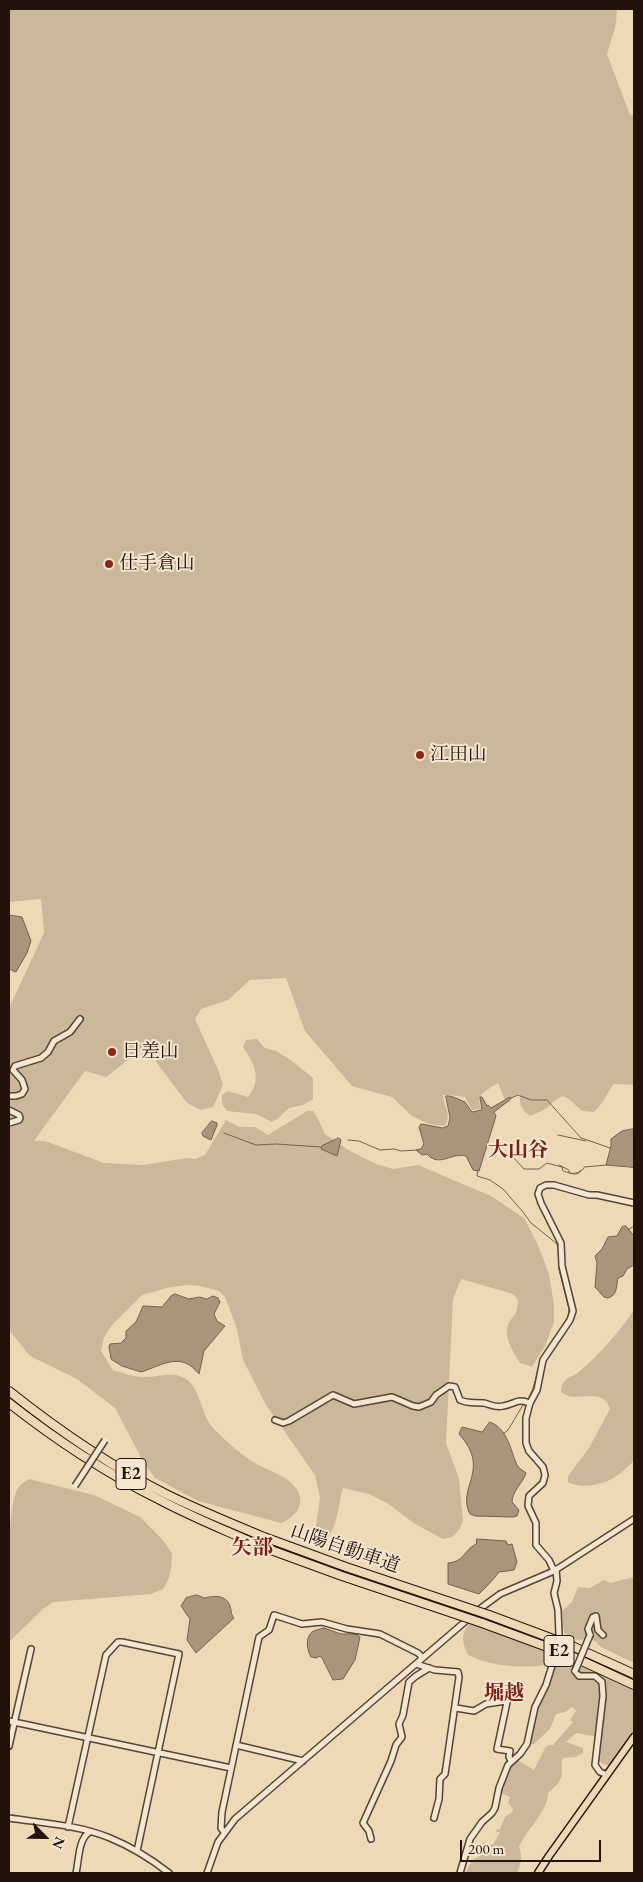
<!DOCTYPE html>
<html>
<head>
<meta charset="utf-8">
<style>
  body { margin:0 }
  #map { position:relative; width:643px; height:1882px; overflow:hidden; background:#eed9b7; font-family:"EB Garamond",serif }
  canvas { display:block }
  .frame { position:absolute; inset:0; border:10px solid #231209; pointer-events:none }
  .north { position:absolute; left:20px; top:1812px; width:50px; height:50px; -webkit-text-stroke:4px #f4e6d0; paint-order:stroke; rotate:113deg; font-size:14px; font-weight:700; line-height:20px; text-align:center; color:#231209 }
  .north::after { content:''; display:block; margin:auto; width:18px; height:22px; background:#231209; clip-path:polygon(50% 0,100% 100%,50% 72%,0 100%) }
  .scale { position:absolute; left:460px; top:1840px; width:141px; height:22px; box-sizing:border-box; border:2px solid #231209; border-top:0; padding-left:6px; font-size:15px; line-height:18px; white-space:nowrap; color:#231209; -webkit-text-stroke:4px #f4e6d0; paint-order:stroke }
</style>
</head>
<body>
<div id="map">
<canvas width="643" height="1882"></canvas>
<div class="frame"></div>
<div class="north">N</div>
<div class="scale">200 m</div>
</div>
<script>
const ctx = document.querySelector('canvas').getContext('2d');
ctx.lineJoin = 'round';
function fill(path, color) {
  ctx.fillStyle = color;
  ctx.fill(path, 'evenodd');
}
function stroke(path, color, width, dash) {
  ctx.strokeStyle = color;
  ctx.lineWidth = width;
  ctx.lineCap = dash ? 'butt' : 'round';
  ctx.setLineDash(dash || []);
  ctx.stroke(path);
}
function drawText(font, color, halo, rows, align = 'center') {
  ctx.font = font + ' "EB Garamond","Noto Serif JP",serif';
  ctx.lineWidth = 4;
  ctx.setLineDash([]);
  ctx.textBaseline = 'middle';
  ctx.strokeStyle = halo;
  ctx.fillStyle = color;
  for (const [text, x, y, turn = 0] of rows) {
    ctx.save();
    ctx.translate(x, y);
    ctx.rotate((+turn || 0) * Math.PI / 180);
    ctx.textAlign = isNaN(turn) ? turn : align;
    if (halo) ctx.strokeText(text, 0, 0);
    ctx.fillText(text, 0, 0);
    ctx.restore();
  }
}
fill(new Path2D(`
  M 9,9 L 617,9 L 616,24 L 607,54 L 630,115 L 634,115 L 634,1085 L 614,1084 C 607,1093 603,1104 594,1112 L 582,1111 L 570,1100 L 563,1096 C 556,1099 554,1101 549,1106 C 544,1111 536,1113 530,1116 C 521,1109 519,1105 520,1094 L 505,1100 L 498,1083 C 486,1091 476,1093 481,1109 L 472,1110 L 465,1097 L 449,1095 L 443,1095 C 444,1107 452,1115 445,1126 L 429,1124 L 412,1116 L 392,1097 L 352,1086 L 305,1031 L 286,978 L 250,980 L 228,1000 L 201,1009 L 195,1019 L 219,1072 L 223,1085 L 213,1107 L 201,1110 L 187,1103 L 157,1063 L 148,1045 L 106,1077 L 85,1071 L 34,1141 L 45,1141 L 104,1163 L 143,1165 L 187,1158 L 195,1159 L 205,1155 L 226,1120 L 239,1127 L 255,1127 L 268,1135 L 307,1111 L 313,1111 L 317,1117 L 325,1134 L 350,1151 L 376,1164 L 393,1169 L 418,1165 L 491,1196 L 524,1218 L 538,1245 L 549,1274 L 554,1305 L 554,1322 L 545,1346 L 532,1367 L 520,1363 C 514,1353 503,1337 508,1325 C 514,1312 517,1318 518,1300 L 513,1294 L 461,1279 L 453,1299 L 446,1443 L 459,1479 L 463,1521 L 459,1530 L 452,1537 L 443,1539 L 415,1524 L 387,1503 L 369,1494 L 343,1488 C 338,1504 338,1530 324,1541 L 317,1540 L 315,1533 L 320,1498 L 315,1475 L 266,1405 L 243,1360 L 237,1329 L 225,1297 L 219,1291 L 200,1286 L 187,1285 L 171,1287 L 142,1295 L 112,1325 L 104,1337 L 101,1351 L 113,1370 C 123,1373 133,1377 143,1377 C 158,1378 170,1370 184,1378 C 200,1386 200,1410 210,1424 C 215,1432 244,1457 253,1462 C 264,1469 280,1473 290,1482 C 308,1497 301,1515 281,1523 L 198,1501 L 155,1478 L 144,1463 L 115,1408 L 77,1379 L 30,1356 L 9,1330 L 9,1008 L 44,933 L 41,899 L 9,902 Z
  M 257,1039 L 265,1048 L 276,1051 L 292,1061 L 313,1078 L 313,1099 L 303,1105 L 289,1108 L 277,1119 L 272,1122 L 256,1114 L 227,1111 L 222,1104 L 222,1095 L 228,1091 L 248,1097 C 262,1079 255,1064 243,1047 L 246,1040 Z
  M 634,1310 L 634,1461 C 627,1467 620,1474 612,1479 C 601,1485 579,1489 568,1482 L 568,1476 L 589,1448 L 610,1409 C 602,1385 577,1405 561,1392 C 562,1376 571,1379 580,1371 C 601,1353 619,1332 634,1310 Z
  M 29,1479 L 94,1495 L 140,1517 L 162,1539 L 172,1553 L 171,1569 L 169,1578 L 163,1589 L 151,1594 L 53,1602 L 43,1609 L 9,1642 C 9,1613 4,1503 20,1485 C 22,1483 27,1481 29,1479 Z
  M 634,1577 L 634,1663 L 601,1647 L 595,1641 L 586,1639 L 577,1640 L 564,1633 L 562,1611 L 572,1602 L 578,1587 L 590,1588 L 604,1580 L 610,1583 Z
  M 471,1623 L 571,1660 L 634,1689 L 634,1730 L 611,1766 L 603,1764 L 597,1758 L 599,1737 L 576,1733 L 566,1742 L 583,1748 L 583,1753 L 576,1757 L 563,1758 C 561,1764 562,1765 562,1771 C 563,1780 555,1787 548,1793 C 547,1814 527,1828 519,1847 C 523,1858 521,1863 517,1873 L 466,1873 C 468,1867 472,1858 479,1857 L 480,1849 L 483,1842 L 491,1845 L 494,1843 L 500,1832 L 496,1832 L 497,1829 L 500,1829 L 505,1817 L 512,1812 L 513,1809 L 508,1803 L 510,1797 L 500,1793 L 509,1768 L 518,1760 L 534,1770 L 545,1748 L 549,1745 L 553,1745 L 573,1722 L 570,1720 L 576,1711 L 572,1707 L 565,1712 L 556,1714 L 550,1729 L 534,1744 L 531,1744 L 530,1741 L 539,1706 L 549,1684 L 558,1658 L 552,1656 L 550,1664 C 524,1669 493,1667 468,1655 C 462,1643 460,1632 471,1623 Z`), '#cbb799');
const water = new Path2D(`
  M 9,915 L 22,917 L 31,941 L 27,953 L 16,972 L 9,969 Z
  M 446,1096 C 451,1095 460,1100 465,1102 L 472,1112 L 482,1110 L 480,1097 L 482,1097 L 487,1106 L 488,1105 L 491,1108 L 510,1097 L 511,1099 L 494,1112 L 496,1116 L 479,1171 L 473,1170 L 466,1156 C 452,1152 439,1168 427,1154 L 422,1155 L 416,1150 L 421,1149 L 424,1144 L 419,1127 L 421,1124 L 443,1128 L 448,1126 L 450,1118 Z
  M 212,1121 L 217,1123 L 217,1125 L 211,1140 L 203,1136 L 202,1133 Z
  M 634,1129 L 634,1168 L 630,1167 L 606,1165 L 611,1146 L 611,1139 L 622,1131 Z
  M 339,1138 L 341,1140 L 337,1156 L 321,1149 L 322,1146 Z
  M 626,1226 L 634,1236 L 634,1265 L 627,1269 L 623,1276 L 618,1278 C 616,1286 618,1295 608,1298 L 604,1297 L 595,1287 L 597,1263 L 595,1256 L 602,1249 L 608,1237 L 617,1236 L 622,1227 Z
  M 175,1294 L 189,1299 L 199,1297 L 207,1299 L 213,1296 L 218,1298 L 220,1302 L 214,1314 L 217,1321 L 225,1326 L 204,1351 L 199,1374 C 181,1351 163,1365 141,1372 L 122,1366 L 111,1359 L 109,1347 L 110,1344 L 121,1343 L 126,1338 L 126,1331 L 136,1322 L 143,1306 L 162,1307 L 171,1296 Z
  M 490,1422 C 508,1429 510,1449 517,1465 C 519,1469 523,1470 526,1473 C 523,1483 512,1491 512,1502 L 519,1510 L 517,1516 L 513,1517 L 475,1516 L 470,1514 C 456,1487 492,1470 459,1434 L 462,1427 L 482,1432 Z
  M 477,1539 L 506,1541 L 508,1545 L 512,1544 L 517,1562 L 514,1570 L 499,1572 C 493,1580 487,1586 479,1594 L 448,1584 L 448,1563 C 464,1562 463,1551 476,1544 Z
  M 197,1595 L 204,1598 C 213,1596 226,1594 230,1606 C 232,1611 230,1613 234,1618 L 196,1653 L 187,1640 L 190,1619 L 181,1606 L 186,1598 Z
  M 324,1628 L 341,1634 L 356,1634 L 360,1637 L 355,1660 L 343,1679 L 333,1680 L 322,1658 L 320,1656 L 316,1658 L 311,1657 C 307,1650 305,1638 312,1632 C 315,1630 320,1629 324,1628 Z`);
fill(water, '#a9957c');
stroke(water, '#73614e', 1);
stroke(new Path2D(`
  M 511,1098 L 518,1095 L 531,1100 L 547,1100 L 581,1138 L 590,1141
  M 224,1133 L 256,1145 L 276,1144 L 321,1147
  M 558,1135 L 586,1141
  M 348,1140 L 359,1141 L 380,1150 L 394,1149 L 401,1151 L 417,1150
  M 590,1141 L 610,1148
  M 511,1155 L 524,1169 L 539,1169 L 547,1163 L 562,1167 L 563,1171 C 573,1174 577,1177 584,1168
  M 559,1165 L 569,1170 L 569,1173 C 575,1174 578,1173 581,1170
  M 584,1167 L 607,1165
  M 478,1170 L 477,1176 L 490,1180 L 503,1189 L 523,1212 L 531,1223 L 556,1243 L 558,1247 L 559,1270 L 569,1309 L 568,1318 L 556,1337
  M 628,1230 L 634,1226
  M 529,1397 C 539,1380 535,1359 551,1344
  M 503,1434 L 508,1430 L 523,1405`), '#73614e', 1);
const minor = new Path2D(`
  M 9,1096 L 16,1096 L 22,1094 L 25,1089 L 22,1080 L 13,1070 L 15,1066 L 41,1058 L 48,1052 L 54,1041 L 70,1032 L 80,1019
  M 9,1110 L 19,1115 L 20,1118 L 19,1120 L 9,1123
  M 530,1403 L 526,1418 L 526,1443 L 529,1451 L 543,1467 L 545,1475 L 543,1483 L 529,1496 L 528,1506 L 536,1523 L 536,1545 L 549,1560 L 554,1571
  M 275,1420 L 283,1423 L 289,1421 L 333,1395 L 354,1404 L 392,1397 L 413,1406 L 419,1407 L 431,1402 L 436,1395 L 449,1386 L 455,1387 L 460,1400 C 468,1404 475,1402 484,1403 C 491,1405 496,1408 503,1406 C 516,1404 516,1398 530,1403 L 537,1390 L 543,1360 L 570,1320 L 573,1311 L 562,1266 L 561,1243 L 541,1203 L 538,1194 L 540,1188 L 546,1185 L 554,1185 L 589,1195 L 597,1195 L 634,1203
  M 556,1569 L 557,1581 L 554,1593 L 558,1610 L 559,1634
  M 590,1635 L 588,1629 L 593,1617 L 596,1616 L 598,1630 L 603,1635
  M 416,1664 L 435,1670 L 458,1672 L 459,1677 L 445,1774 L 440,1779 L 439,1799 L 434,1818
  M 575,1671 L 579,1676 L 595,1676 L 602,1682 L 603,1696 L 595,1765 L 600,1772 L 607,1775
  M 456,1708 L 474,1711 L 486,1704 L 506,1701
  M 9,1721 L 231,1768
  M 236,1745 L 303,1761
  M 9,1746 L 31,1649
  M 511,1761 L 509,1757 L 510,1751 L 497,1749 L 509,1693 L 520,1695
  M 9,1818 C 42,1823 79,1825 110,1838 C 132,1847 151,1859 169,1873
  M 68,1827 L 106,1655 L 118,1642 L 122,1642 L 179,1654 L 137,1851
  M 224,1832 L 221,1828 L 222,1812 L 259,1637 L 269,1630 L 274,1615 L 302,1624 L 322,1622 L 347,1629 L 380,1634 L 418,1653 L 423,1658
  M 371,1839 L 369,1831 L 363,1823 L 391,1761 L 396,1745 L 402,1737 L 399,1724 L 403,1715 L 409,1682 L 416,1676 L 429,1668
  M 76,1873 C 79,1861 78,1838 90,1832
  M 207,1873 L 218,1842 L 235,1819 L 481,1608 L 500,1594 L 554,1571 L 634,1519
  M 460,1873 L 470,1839 L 482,1822 L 492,1813 L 495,1808 L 499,1788 L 508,1765 L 520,1754 L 527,1744 L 535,1707 L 546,1685 L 555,1656`);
const major = new Path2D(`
  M 538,1873 L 549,1856 L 634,1737`);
const highway = new Path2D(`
  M 9,1391 C 58,1430 110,1466 166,1494 C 198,1510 231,1523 264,1537
  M 9,1403 C 56,1440 106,1473 160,1500 C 192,1517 227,1531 260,1546
  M 489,1615 L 572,1646 L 634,1674
  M 482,1623 L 569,1655 L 634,1685`);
stroke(minor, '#564434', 8);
stroke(major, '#231209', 9);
stroke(highway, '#231209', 10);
stroke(minor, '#f4e6d0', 5);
stroke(major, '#eed9b7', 6);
stroke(highway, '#eed9b7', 8);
const minorBridge = new Path2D(`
  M 75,1486 L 105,1440
  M 575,1671 L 590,1635`);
const highwayBridge = new Path2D(`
  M 264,1537 L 346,1567 L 489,1615
  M 260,1546 L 342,1576 L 482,1623`);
stroke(minorBridge, '#564434', 8, []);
stroke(highwayBridge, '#231209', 10, []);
stroke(minorBridge, '#f4e6d0', 5);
stroke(highwayBridge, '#eed9b7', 8);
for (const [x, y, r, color] of [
  [109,564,5,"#8f2418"],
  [420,755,5,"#8f2418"],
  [112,1052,5,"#8f2418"]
]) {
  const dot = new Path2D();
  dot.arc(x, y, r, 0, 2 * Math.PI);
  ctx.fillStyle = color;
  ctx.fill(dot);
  stroke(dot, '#f4e6d0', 2);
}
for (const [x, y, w] of [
  [131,1474,30],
  [559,1651,30]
]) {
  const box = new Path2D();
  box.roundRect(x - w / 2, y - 15.5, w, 31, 4);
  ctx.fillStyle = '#f4e6d0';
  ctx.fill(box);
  stroke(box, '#231209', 1);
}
drawText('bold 18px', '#231209', null, [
  ["E2",131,1474],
  ["E2",559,1651]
]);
drawText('19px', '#231209', '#f4e6d0', [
  ["仕手倉山",119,564],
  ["江田山",430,755],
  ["日差山",122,1052]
], 'left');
drawText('19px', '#231209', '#f4e6d0', [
  ["山陽自動車道",345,1549,19]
]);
drawText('bold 20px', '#7a1f14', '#f4e6d0', [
  ["大山谷",518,1151],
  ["堀越",504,1694]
]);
drawText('bold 21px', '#7a1f14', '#f4e6d0', [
  ["矢部",252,1548]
]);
</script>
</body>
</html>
